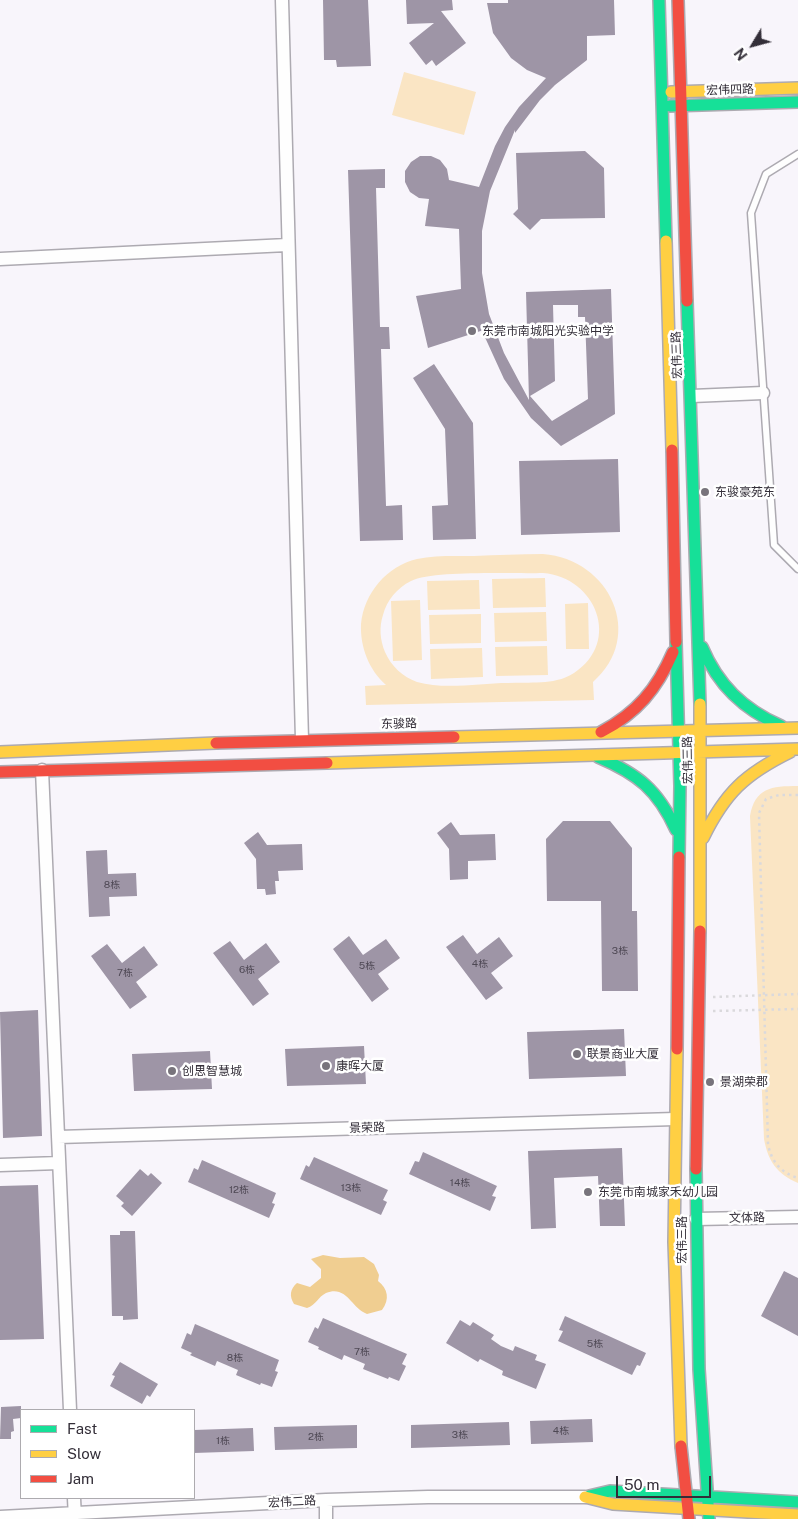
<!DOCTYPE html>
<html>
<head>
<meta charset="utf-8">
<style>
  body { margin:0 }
  #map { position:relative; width:798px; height:1519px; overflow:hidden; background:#f8f5fb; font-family:"Public Sans",sans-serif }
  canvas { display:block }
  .legend { position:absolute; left:20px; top:1409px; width:175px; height:90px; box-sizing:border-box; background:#fff; border:1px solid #adabaf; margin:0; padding:6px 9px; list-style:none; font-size:15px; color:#332e38 }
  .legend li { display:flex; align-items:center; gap:10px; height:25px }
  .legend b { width:25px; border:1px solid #adabaf }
  .north { position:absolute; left:728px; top:20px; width:50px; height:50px; -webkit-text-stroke:4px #fff; paint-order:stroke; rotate:233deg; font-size:14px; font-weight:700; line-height:20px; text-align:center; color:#332e38 }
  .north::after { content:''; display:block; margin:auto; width:18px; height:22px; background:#332e38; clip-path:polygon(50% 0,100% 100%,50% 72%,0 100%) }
  .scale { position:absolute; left:616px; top:1476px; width:95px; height:22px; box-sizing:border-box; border:2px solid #332e38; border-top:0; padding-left:6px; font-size:15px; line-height:18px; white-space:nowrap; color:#332e38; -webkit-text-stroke:4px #fff; paint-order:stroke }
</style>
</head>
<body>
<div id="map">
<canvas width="798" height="1519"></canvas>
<ul class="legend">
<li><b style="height:6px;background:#16e098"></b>Fast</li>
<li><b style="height:6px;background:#ffcf43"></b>Slow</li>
<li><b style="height:6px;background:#f24e42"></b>Jam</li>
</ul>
<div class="north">N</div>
<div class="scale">50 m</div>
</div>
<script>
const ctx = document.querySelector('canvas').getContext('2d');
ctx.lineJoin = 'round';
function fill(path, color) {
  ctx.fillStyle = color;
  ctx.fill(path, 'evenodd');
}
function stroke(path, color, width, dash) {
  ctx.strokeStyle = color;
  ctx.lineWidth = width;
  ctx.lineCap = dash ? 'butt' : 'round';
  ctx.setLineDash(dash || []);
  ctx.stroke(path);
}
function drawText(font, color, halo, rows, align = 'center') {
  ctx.font = font + ' "Public Sans","Noto Sans SC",sans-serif';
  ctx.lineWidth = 5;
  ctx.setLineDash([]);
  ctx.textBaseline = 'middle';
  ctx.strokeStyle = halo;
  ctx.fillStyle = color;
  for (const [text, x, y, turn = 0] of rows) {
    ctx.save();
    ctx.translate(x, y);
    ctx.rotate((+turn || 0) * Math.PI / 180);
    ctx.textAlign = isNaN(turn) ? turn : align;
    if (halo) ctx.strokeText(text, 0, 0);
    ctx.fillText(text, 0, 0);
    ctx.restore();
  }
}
fill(new Path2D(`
  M 404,72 L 476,92 L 464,135 L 392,115 Z
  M 543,554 C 610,559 646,636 593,682 L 594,700 L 366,705 L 365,686 L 386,685 C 369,670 360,647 361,624 C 364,593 387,566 417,559 C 435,555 456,556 474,556 C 497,555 520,554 543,554 ZM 543,573 C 596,577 622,642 574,673 C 569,676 563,679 557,680 C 542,684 524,682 508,683 C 480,683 445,690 417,682 C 403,677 391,666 385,652 C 380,640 379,627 383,615 C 387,600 397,588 411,581 C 434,570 513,574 543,573 Z
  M 545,578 L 546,607 L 493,608 L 492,579 Z
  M 479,580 L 480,609 L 428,610 L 427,581 Z
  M 420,600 L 422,660 L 393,661 L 391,601 Z
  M 588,603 L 589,649 L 566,649 L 565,604 Z
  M 546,612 L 547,641 L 495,642 L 494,613 Z
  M 481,614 L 481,643 L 430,644 L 429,615 Z
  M 547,646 L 548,675 L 496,676 L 495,647 Z
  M 482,648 L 483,677 L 431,679 L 430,649 Z
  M 798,786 L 798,1183 C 777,1174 768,1161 764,1139 L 750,816 C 755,788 771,786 798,786 Z`), '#fae5c4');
fill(new Path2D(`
  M 323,1255 L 340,1258 L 364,1257 L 374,1264 L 379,1275 L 378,1281 C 388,1289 390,1299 382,1310 L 367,1314 C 351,1308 347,1285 326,1293 C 318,1297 316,1305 307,1308 L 294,1304 C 289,1296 290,1289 297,1283 L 310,1287 L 321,1278 L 321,1269 L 311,1259 Z`), '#f0ce91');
fill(new Path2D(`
  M 323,0 L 368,0 L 371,66 L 337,67 L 336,60 L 324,60 Z
  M 406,0 L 452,0 L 453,10 L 441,11 L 466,43 L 436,66 L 432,60 L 426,65 L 409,43 L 434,23 L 407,24 Z
  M 508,0 L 614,0 L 615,35 L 587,36 L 587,60 L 555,85 L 540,100 L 515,133 L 515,130 L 490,191 L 482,231 L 482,273 L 489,314 L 504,353 L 529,400 L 526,292 L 611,289 L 615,414 L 561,446 L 531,418 L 504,379 L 483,333 L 493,327 L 428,348 L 416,296 L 461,289 L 459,229 L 425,226 L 429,199 L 419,198 L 410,192 L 405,182 L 405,171 L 411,162 L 420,156 L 431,156 L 440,160 L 447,169 L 449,180 L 479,187 L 495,146 L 505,127 L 519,107 L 546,78 L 527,70 L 511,58 L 493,33 L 487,3 L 508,3 ZM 553,305 L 578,305 L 578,317 L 585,317 L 588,399 L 552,421 L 530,396 L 555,381 Z
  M 585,151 L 604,168 L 605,218 L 541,219 L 530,230 L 513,214 L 518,209 L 516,153 Z
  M 385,169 L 385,188 L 376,188 L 380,327 L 389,327 L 390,349 L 381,349 L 386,506 L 402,505 L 403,540 L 360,541 L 348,170 Z
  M 434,364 L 473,423 L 476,539 L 433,540 L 432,506 L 448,505 L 445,429 L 413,378 Z
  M 618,459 L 620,532 L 521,535 L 519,461 Z
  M 563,821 L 610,821 L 632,848 L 632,911 L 637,911 L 638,991 L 602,991 L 601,901 L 547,901 L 546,839 Z
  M 451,822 L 460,835 L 495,834 L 496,860 L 468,861 L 468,879 L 450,880 L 449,849 L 437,833 Z
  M 258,832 L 267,845 L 302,844 L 303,870 L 278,871 L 279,881 L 275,881 L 276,894 L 266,895 L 265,889 L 257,889 L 256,859 L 244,843 Z
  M 107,850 L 108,874 L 136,873 L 137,896 L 109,897 L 110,916 L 89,917 L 86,851 Z
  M 463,935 L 477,954 L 499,937 L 513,956 L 491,973 L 503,988 L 486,1000 L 446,947 Z
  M 349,936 L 363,955 L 386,939 L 400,958 L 378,974 L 389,989 L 372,1002 L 333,949 Z
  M 230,941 L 244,960 L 266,943 L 280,962 L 258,979 L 269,994 L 253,1006 L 213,953 Z
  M 107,944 L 122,963 L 144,946 L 158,965 L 136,982 L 147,997 L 130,1009 L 91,956 Z
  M 38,1010 L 42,1136 L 3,1138 L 0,1012 Z
  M 624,1029 L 626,1076 L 529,1079 L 527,1032 Z
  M 364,1046 L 366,1084 L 287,1086 L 285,1049 Z
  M 210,1051 L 212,1089 L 134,1091 L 132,1054 Z
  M 622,1148 L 625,1226 L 600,1226 L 598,1176 L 554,1178 L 556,1228 L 531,1229 L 528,1151 Z
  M 423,1152 L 497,1186 L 492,1196 L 496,1197 L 490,1211 L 409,1174 L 415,1161 L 419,1162 Z
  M 314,1157 L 388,1190 L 383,1200 L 387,1202 L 381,1215 L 300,1179 L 306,1165 L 309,1167 Z
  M 202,1160 L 276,1193 L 272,1203 L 275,1204 L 269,1218 L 188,1182 L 194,1168 L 198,1170 Z
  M 140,1169 L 148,1176 L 151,1173 L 162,1183 L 132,1216 L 121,1206 L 124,1203 L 116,1196 Z
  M 38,1185 L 44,1339 L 0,1340 L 0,1186 Z
  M 120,1231 L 135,1231 L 138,1319 L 123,1320 L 123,1316 L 112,1316 L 110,1235 L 120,1235 Z
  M 784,1271 L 798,1278 L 798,1336 L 761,1316 Z
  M 565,1316 L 646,1353 L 640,1366 L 637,1365 L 632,1375 L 558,1341 L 563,1331 L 559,1330 Z
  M 323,1318 L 407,1354 L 402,1364 L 406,1366 L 399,1381 L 389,1377 L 388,1379 L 363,1369 L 365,1364 L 344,1355 L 342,1360 L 318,1349 L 319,1347 L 308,1342 L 315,1327 L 318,1329 Z
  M 460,1320 L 470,1326 L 473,1322 L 494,1335 L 491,1339 L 501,1346 L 513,1351 L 515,1346 L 537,1355 L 535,1360 L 546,1364 L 536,1389 L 502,1375 L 503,1371 L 480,1359 L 478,1362 L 446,1343 Z
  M 195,1324 L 279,1360 L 275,1371 L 278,1372 L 272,1387 L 261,1383 L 260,1385 L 236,1375 L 238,1370 L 217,1361 L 215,1366 L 190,1355 L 192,1353 L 181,1348 L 187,1333 L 191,1335 Z
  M 120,1362 L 158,1384 L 150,1397 L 147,1395 L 142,1404 L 110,1386 L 115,1376 L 112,1375 Z
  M 21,1406 L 21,1418 L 13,1419 L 14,1431 L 11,1432 L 11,1439 L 0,1439 L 1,1407 Z
  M 592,1419 L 593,1442 L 531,1444 L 530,1421 Z
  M 509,1422 L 510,1445 L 411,1448 L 411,1425 Z
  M 357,1425 L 357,1448 L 275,1450 L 274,1427 Z
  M 253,1428 L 254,1451 L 194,1453 L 194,1430 Z`), '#9e95a6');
const lane = new Path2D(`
  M 798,154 L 766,174 L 751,213 L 774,545 L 798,569`);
const street = new Path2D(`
  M 282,0 L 302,739
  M 0,259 L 287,245
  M 692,396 L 763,393
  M 42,770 L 70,1410
  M 58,1137 L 675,1119
  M 0,1165 L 59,1163
  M 696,1219 L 798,1217
  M 74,1498 L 75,1519
  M 326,1500 L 326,1519
  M 0,1517 L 326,1500 L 428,1497 L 585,1497`);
const fast = new Path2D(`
  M 659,0 L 666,241
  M 670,106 L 798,102
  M 687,301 L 700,704
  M 676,642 L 680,786 L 679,857
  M 702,647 C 718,685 743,709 781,726
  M 598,757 C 638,774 658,790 676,830
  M 696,1169 L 699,1369 L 709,1519
  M 589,1496 L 610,1491 L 798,1502`);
const slow = new Path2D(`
  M 671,92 L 798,88
  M 666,241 L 672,450
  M 700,704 L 700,931
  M 454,737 L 798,728
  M 0,752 L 216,743
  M 327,763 L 798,749
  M 703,838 C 725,793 745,774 790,752
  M 677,1049 L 674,1242 L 681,1446
  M 585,1497 L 613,1504 L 798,1515`);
const jam = new Path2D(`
  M 678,0 L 687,301
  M 672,450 L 676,642
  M 601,732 C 637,713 657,689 673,652
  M 216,743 L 454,737
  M 0,772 L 327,763
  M 677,1049 L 679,857
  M 696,1169 L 700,931
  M 681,1446 L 689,1519`);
stroke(lane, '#adaab1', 9);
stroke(street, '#adaab1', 15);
stroke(fast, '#adaab1', 14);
stroke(slow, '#adaab1', 14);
stroke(jam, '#adaab1', 14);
stroke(new Path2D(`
  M 798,795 L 779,795 L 766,799 L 759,813 L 768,1144 C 771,1161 781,1173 798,1178
  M 713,997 L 798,994
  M 713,1011 L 798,1009`), '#dad9dc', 2.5, [2.5, 4]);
stroke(lane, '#fefefe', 6);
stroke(street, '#fefefe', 12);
stroke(fast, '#16e098', 11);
stroke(slow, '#ffcf43', 11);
stroke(jam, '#f24e42', 11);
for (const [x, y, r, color] of [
  [472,331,5,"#78747c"],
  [705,492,5,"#78747c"],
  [577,1054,5,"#78747c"],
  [326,1066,5,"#78747c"],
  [172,1071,5,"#78747c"],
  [710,1082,5,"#78747c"],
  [588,1192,5,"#78747c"]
]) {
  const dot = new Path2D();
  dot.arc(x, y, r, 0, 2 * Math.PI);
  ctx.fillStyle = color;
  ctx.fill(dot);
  stroke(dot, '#fff', 2);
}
drawText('10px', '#4e4854', null, [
  ["8栋",112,885],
  ["3栋",620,951],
  ["4栋",480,964],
  ["5栋",367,966],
  ["6栋",247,970],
  ["7栋",125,973],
  ["14栋",460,1183],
  ["13栋",351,1188],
  ["12栋",239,1190],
  ["5栋",595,1344],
  ["7栋",362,1352],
  ["8栋",235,1358],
  ["4栋",561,1431],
  ["3栋",460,1435],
  ["2栋",316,1437],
  ["1栋",223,1441]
]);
drawText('12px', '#332e38', '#fff', [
  ["宏伟四路",730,90,-2],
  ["宏伟三路",677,355,-92],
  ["东骏路",399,724,-1],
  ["宏伟三路",688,760,-91],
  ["景荣路",367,1128,-2],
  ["文体路",747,1218,-1],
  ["宏伟三路",682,1240,-90],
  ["宏伟二路",292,1502,-3]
]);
drawText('12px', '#332e38', '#fff', [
  ["东莞市南城阳光实验中学",482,331],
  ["东骏豪苑东",715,492],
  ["联景商业大厦",587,1054],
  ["康晖大厦",336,1066],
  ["创思智慧城",182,1071],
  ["景湖荣郡",720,1082],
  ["东莞市南城家禾幼儿园",598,1192]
], 'left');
</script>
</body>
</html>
